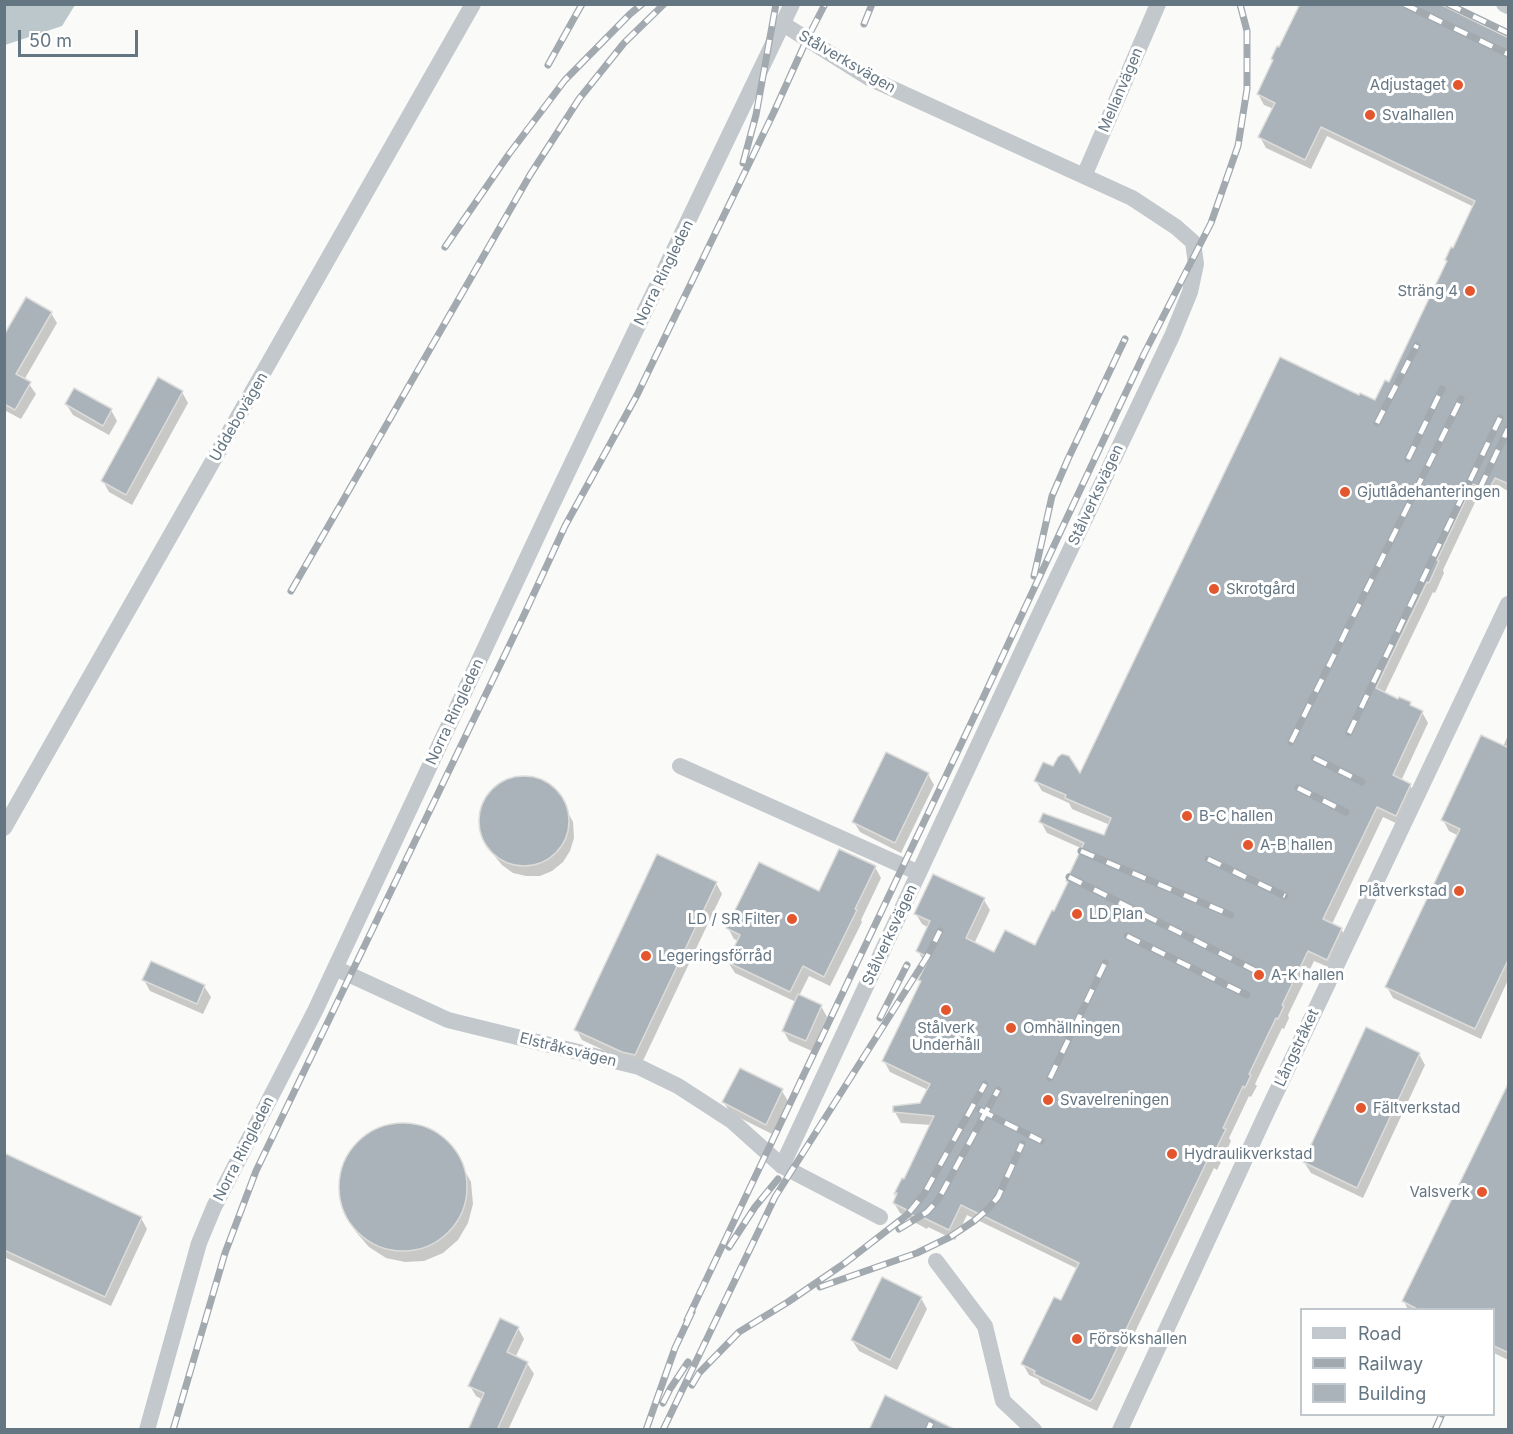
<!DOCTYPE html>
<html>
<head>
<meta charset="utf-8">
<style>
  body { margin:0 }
  #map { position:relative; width:1513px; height:1434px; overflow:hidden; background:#fafaf8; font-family:Inter,sans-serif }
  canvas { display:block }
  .frame { position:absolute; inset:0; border:6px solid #657683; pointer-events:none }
  .legend { position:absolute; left:1300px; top:1308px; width:195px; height:108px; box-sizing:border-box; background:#fff; border:2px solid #c1c8cd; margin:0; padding:8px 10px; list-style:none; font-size:18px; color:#657683 }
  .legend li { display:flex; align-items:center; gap:12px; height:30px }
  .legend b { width:30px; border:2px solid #c1c8cd }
  .scale { position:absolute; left:18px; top:30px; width:120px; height:27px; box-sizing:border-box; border:3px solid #657683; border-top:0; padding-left:8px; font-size:18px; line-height:21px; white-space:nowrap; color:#657683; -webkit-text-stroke:4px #fff; paint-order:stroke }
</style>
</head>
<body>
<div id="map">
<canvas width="1513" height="1434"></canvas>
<div class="frame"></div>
<ul class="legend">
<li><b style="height:8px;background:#c3c8cc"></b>Road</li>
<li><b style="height:8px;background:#a2aab0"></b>Railway</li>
<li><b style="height:16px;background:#aab3b9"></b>Building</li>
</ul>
<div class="scale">50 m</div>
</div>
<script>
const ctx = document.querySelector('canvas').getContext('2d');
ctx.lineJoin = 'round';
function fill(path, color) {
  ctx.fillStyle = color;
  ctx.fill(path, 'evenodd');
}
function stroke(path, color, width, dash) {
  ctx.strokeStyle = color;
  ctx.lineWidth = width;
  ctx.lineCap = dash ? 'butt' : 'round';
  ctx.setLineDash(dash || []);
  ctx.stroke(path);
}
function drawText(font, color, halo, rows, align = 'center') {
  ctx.font = font + ' Inter,sans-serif';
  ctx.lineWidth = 6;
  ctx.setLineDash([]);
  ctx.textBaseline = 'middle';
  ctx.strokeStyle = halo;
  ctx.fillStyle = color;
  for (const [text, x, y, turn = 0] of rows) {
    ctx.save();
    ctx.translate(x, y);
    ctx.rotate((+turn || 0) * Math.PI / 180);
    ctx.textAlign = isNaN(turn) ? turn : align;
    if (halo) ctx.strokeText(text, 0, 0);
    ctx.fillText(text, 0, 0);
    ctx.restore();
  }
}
fill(new Path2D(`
  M 4,5 L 5,4 L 75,5 L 62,26 L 5,45 Z`), '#bbc7cb');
fill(new Path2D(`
  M 1299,4 L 1437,4 L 1508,39 L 1508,491 L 1501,487 L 1495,499 L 1494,498 L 1493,500 L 1479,494 L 1443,570 L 1444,573 L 1435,593 L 1433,592 L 1384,694 L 1410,704 L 1412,708 L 1422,712 L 1428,723 L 1401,781 L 1410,785 L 1416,796 L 1402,826 L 1383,817 L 1332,924 L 1341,929 L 1347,939 L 1333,969 L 1314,961 L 1288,1015 L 1289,1018 L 1284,1029 L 1282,1028 L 1255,1084 L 1257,1086 L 1251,1097 L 1249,1096 L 1229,1138 L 1231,1141 L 1223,1158 L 1217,1170 L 1214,1168 L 1097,1411 L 1041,1384 L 1038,1379 L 1029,1375 L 1023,1364 L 1062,1302 L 1078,1269 L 967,1215 L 955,1240 L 928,1227 L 927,1229 L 914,1222 L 912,1219 L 900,1213 L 894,1203 L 897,1196 L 896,1194 L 903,1180 L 905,1181 L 932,1125 L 901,1123 L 895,1112 L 921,1105 L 928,1090 L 890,1072 L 884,1061 L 922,983 L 920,980 L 928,964 L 924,962 L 918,951 L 929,928 L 922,924 L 916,914 L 984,900 L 990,910 L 974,944 L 995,954 L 1036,947 L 1055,913 L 1069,884 L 1067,881 L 1083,849 L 1047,833 L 1041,822 L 1105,837 L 1110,825 L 1072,809 L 1069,803 L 1042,791 L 1036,781 L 1080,776 L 1360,397 L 1376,402 L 1389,384 L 1474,207 L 1327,136 L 1311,169 L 1266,148 L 1260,137 L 1274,109 L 1264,105 L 1258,94 L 1298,11 L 1297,9 Z
  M 51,313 L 57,323 L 24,380 L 29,384 L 36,394 L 21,419 L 4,410 L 4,338 Z
  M 182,392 L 188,403 L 132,505 L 109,492 L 103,481 Z
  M 66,404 L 111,410 L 117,421 L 109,435 L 73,415 Z
  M 1508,735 L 1508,980 L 1481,1039 L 1393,998 L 1387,987 L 1459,836 L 1449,831 L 1443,820 L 1503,747 Z
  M 928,774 L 934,785 L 901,853 L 860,832 L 854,822 Z
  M 521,778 L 536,779 L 550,786 L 560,797 L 573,822 L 574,838 L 570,851 L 563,862 L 552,871 L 540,876 L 526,876 L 513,873 L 502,865 L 493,854 L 481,830 L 481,816 L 485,802 L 494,790 L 507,781 Z
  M 875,867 L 881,878 L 861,920 L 862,922 L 830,986 L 809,976 L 799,996 L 821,1006 L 827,1017 L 812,1051 L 789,1041 L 783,1030 L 796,1002 L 735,973 L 728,962 L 738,941 L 734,939 L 728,928 L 819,893 Z
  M 716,883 L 722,894 L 641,1065 L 629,1062 L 582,1040 L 576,1029 Z
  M 144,980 L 204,986 L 211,997 L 203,1014 L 150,991 Z
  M 1419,1054 L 1425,1065 L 1363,1198 L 1311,1173 L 1304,1162 Z
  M 1508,1086 L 1508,1360 L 1494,1353 L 1494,1310 L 1408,1310 L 1404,1301 Z
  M 782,1091 L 788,1101 L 772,1134 L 730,1113 L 724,1102 Z
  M 397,1124 L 419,1126 L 439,1135 L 454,1151 L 471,1182 L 473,1204 L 468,1223 L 458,1240 L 443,1253 L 424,1261 L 405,1262 L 386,1258 L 369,1247 L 356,1232 L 349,1221 L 341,1202 L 340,1182 L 345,1161 L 358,1143 L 376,1130 Z
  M 4,1155 L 141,1218 L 147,1229 L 111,1306 L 4,1257 Z
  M 921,1298 L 927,1309 L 897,1370 L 859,1351 L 852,1340 Z
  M 518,1328 L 524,1339 L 515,1358 L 527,1363 L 534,1374 L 508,1430 L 469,1430 L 483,1400 L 476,1396 L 470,1386 Z`), '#0003');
const building = new Path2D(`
  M 1300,4 L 1440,4 L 1509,38 L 1509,484 L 1495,478 L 1489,489 L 1488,488 L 1487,491 L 1473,484 L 1437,560 L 1439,561 L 1429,583 L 1427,582 L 1376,688 L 1398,699 L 1399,697 L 1411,702 L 1410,705 L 1423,711 L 1393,775 L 1411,784 L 1396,816 L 1377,807 L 1323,919 L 1342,928 L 1327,960 L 1308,951 L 1282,1005 L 1284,1006 L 1278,1019 L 1276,1018 L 1249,1074 L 1251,1075 L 1245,1088 L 1243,1086 L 1223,1128 L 1226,1129 L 1217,1147 L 1211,1160 L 1208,1159 L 1093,1398 L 1090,1401 L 1034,1374 L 1035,1371 L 1021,1364 L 1054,1297 L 1061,1300 L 1079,1263 L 961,1205 L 949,1230 L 922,1217 L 921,1219 L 906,1212 L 907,1210 L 893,1203 L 897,1193 L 894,1194 L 902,1178 L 904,1179 L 934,1116 L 893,1112 L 893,1106 L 920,1103 L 930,1084 L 882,1061 L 921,981 L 918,980 L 929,958 L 916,951 L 930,921 L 914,914 L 933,874 L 985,898 L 966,938 L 994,952 L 1005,930 L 1035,945 L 1052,910 L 1054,911 L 1068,882 L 1066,881 L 1084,843 L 1039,822 L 1043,813 L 1104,835 L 1111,818 L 1065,798 L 1066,795 L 1034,781 L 1043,762 L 1053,766 L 1058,757 L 1062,754 L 1069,756 L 1080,773 L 1280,357 L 1359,395 L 1360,393 L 1375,400 L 1385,380 L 1389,382 L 1447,261 L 1445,260 L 1451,247 L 1453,248 L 1475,201 L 1321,127 L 1305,160 L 1258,137 L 1275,103 L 1257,94 L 1273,60 L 1271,59 L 1277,46 L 1279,47 Z
  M 26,297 L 52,312 L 16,374 L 31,382 L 15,410 L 4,404 L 4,335 Z
  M 158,377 L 183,391 L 126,495 L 101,481 Z
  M 74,388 L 112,409 L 103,426 L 65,404 Z
  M 1481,735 L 1509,748 L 1509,958 L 1475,1029 L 1385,987 L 1460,829 L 1441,820 Z
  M 886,752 L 929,773 L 895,843 L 852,822 Z
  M479 821a45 45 0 1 1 90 0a45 45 0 1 1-90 0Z
  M 839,849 L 876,866 L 855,909 L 857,910 L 824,977 L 803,966 L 790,992 L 727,962 L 740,935 L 726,928 L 759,862 L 819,891 Z
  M 657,854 L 717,882 L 635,1055 L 622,1052 L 574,1030 Z
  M 151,961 L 205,985 L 197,1004 L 142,980 Z
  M 798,994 L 822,1005 L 806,1041 L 782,1031 Z
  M 1366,1027 L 1420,1053 L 1357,1188 L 1303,1162 Z
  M 740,1068 L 783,1089 L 766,1125 L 722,1102 Z
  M 1509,1082 L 1509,1353 L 1494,1346 L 1494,1310 L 1419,1310 L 1402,1301 Z
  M339 1187a64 64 0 1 1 128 0a64 64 0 1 1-128 0Z
  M 4,1153 L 142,1217 L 105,1297 L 4,1250 Z
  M 882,1277 L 922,1297 L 890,1360 L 851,1340 Z
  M 500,1318 L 519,1327 L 507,1352 L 528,1362 L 497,1430 L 468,1430 L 484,1393 L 468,1386 Z
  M 885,1395 L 956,1430 L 869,1430 Z`);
fill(building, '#aab3b9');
stroke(building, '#dcdcda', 1.5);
stroke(new Path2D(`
  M 1504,4 L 1508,6
  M 1084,176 L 1158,4
  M 680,766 L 919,873
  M 4,828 L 473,4
  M 335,968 L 448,1020 L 639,1067 L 678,1086 L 732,1121 L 782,1166 L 880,1217
  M 782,1166 L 1034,626 L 1172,336 L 1190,292 L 1196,264 L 1193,242 L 1176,227 L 1132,198 L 869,78 L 783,24
  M 936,1261 L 985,1326 L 1003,1401 L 1034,1430
  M 147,1430 L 199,1243 L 214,1207 L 315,1011 L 550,509 L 792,4
  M 1120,1430 L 1265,1116 L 1508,604`), '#c3c8cc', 16);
const rail = new Path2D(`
  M 1404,4 L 1508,54
  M 1448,4 L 1508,33
  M 864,24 L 872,4
  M 548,65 L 582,4
  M 743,163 L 756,115 L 776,4
  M 445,247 L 509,154 L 565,80 L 630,14 L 642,4
  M 1377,423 L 1417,345
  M 1408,459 L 1442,389
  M 1480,488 L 1508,429
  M 1034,576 L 1052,496 L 1068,459 L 1125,339
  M 291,591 L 530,175 L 579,99 L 624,43 L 664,4
  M 1349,733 L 1500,418
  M 1291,742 L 1461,399
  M 1314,758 L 1362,782
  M 1298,788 L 1346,812
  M 1081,851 L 1231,915
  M 1208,859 L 1285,896
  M 1069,877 L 1256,971
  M 1127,936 L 1247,995
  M 880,1018 L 907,965
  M 1050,1078 L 1105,963
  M 980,1110 L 1041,1141
  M 899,1229 L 927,1212 L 938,1200 L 998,1090
  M 729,1247 L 755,1207 L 778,1179
  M 820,1287 L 917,1253 L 950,1237 L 974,1221 L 988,1209 L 998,1197 L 1022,1144
  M 687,1320 L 983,698 L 1065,522 L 1144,354 L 1211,223 L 1238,146 L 1247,89 L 1247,31 L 1240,4
  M 692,1385 L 699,1373 L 739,1332 L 788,1302 L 845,1263 L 907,1215 L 924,1194 L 985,1084
  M 663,1403 L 670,1389 L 688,1362
  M 173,1430 L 225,1253 L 256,1171 L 524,615 L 565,526 L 637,395 L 664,339 L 773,114 L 807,39 L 825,4
  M 646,1430 L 675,1348 L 692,1312
  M 663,1430 L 775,1197 L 927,957 L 940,931
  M 928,1430 L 931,1423
  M 1435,1430 L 1442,1414`);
stroke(rail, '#a2aab0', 7);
stroke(rail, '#fff', 4.5, [14]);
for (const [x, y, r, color] of [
  [1458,85,6,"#e4572e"],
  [1370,115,6,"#e4572e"],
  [1470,291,6,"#e4572e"],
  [1345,492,6,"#e4572e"],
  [1214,589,6,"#e4572e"],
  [1187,816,6,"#e4572e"],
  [1248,845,6,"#e4572e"],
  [1459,891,6,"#e4572e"],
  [1077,914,6,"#e4572e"],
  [792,919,6,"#e4572e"],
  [646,956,6,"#e4572e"],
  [1259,975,6,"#e4572e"],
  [946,1010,6,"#e4572e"],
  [1011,1028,6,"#e4572e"],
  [1048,1100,6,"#e4572e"],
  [1361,1108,6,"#e4572e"],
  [1172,1154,6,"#e4572e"],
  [1482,1192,6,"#e4572e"],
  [1077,1339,6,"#e4572e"]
]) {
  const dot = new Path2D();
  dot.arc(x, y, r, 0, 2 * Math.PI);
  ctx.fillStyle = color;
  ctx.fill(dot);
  stroke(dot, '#fff', 2);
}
drawText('15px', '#657683', '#fff', [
  ["Stålverksvägen",847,62,30],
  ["Mellanvägen",1121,90,-67],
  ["Norra Ringleden",664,273,-64],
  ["Uddebovägen",239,417,-60],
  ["Stålverksvägen",1096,495,-65],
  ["Norra Ringleden",455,712,-65],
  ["Stålverksvägen",890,935,-65],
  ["Långstråket",1297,1048,-65],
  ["Elstråksvägen",568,1050,14],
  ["Norra Ringleden",244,1149,-63]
]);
drawText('15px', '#657683', '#fff', [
  ["Adjustaget",1446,85,"right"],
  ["Svalhallen",1382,115],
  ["Sträng 4",1458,291,"right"],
  ["Gjutlådehanteringen",1357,492],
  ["Skrotgård",1226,589],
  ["B-C hallen",1199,816],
  ["A-B hallen",1260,845],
  ["Plåtverkstad",1447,891,"right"],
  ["LD Plan",1089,914],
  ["LD / SR Filter",780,919,"right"],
  ["Legeringsförråd",658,956],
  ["A-K hallen",1271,975],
  ["Stålverk",946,1028,"center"],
  ["Underhåll",946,1045,"center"],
  ["Omhällningen",1023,1028],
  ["Svavelreningen",1060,1100],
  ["Fältverkstad",1373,1108],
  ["Hydraulikverkstad",1184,1154],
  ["Valsverk",1470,1192,"right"],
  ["Försökshallen",1089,1339]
], 'left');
</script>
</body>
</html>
